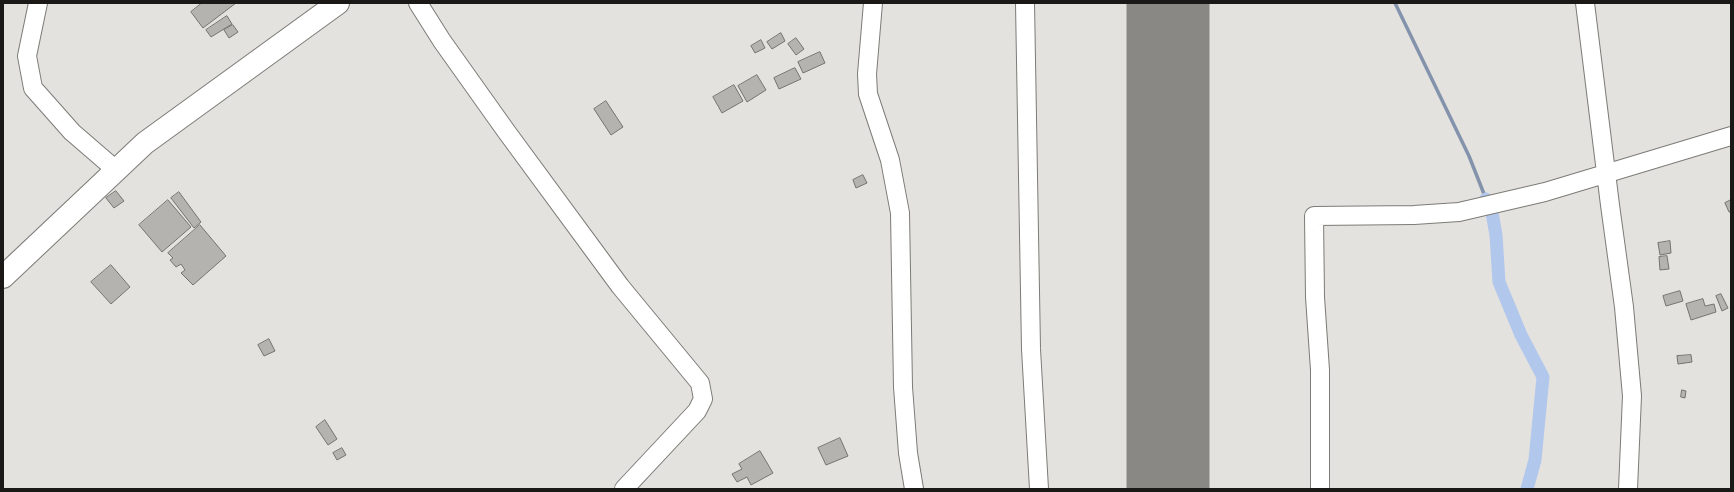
<!DOCTYPE html>
<html>
<head>
<meta charset="utf-8">
<style>
  body { margin:0 }
  #map { position:relative; width:1734px; height:492px; overflow:hidden; background:#e4e2de; font-family:Jost,sans-serif }
  canvas { display:block }
  .frame { position:absolute; inset:0; border:4px solid #1a1918; pointer-events:none }
</style>
</head>
<body>
<div id="map">
<canvas width="1734" height="492"></canvas>
<div class="frame"></div>
</div>
<script>
const ctx = document.querySelector('canvas').getContext('2d');
ctx.lineJoin = 'round';
function stroke(path, color, width, dash) {
  ctx.strokeStyle = color;
  ctx.lineWidth = width;
  ctx.lineCap = dash ? 'butt' : 'round';
  ctx.setLineDash(dash || []);
  ctx.stroke(path);
}
function fill(path, color) {
  ctx.fillStyle = color;
  ctx.fill(path, 'evenodd');
}
stroke(new Path2D(`
  M 1395,3 L 1469,156 L 1486,199`), '#8493ac', 3.5);
stroke(new Path2D(`
  M 1486,199 L 1491,207 L 1496,235 L 1499,282 L 1521,335 L 1543,377 L 1535,460 L 1527,489`), '#b2c7ec', 13);
stroke(new Path2D(`
  M 1168,3 L 1168,489`), '#8a8885', 83);
const building = new Path2D(`
  M 202,3 L 236,3 L 203,28 L 191,12 Z
  M 227,16 L 232,24 L 211,37 L 206,30 Z
  M 233,25 L 238,32 L 229,38 L 224,30 Z
  M 781,33 L 785,41 L 772,49 L 767,42 Z
  M 796,38 L 804,49 L 796,55 L 788,44 Z
  M 761,40 L 765,48 L 755,53 L 751,46 Z
  M 820,52 L 825,63 L 803,73 L 798,62 Z
  M 795,68 L 801,79 L 779,89 L 774,78 Z
  M 757,75 L 766,90 L 747,102 L 738,86 Z
  M 734,85 L 743,101 L 722,113 L 713,97 Z
  M 606,101 L 623,127 L 611,135 L 594,109 Z
  M 863,175 L 867,183 L 856,188 L 853,180 Z
  M 116,191 L 124,201 L 114,208 L 106,198 Z
  M 179,192 L 201,222 L 194,228 L 171,198 Z
  M 168,200 L 191,227 L 162,252 L 139,225 Z
  M 1731,200 L 1731,212 L 1729,212 L 1725,203 Z
  M 200,225 L 226,256 L 193,285 L 181,273 L 185,270 L 181,264 L 176,267 L 170,260 L 173,258 L 168,253 Z
  M 1670,241 L 1671,253 L 1660,255 L 1658,243 Z
  M 1667,256 L 1669,269 L 1660,270 L 1659,257 Z
  M 111,265 L 130,287 L 111,304 L 91,282 Z
  M 1680,291 L 1683,301 L 1666,306 L 1663,296 Z
  M 1721,294 L 1728,308 L 1722,311 L 1716,296 Z
  M 1703,299 L 1705,306 L 1714,304 L 1716,312 L 1691,320 L 1686,304 Z
  M 269,339 L 275,351 L 264,356 L 258,345 Z
  M 1691,355 L 1692,362 L 1678,364 L 1677,356 Z
  M 1682,390 L 1686,391 L 1685,398 L 1681,397 Z
  M 325,420 L 337,439 L 328,445 L 316,427 Z
  M 840,438 L 848,456 L 826,465 L 818,448 Z
  M 342,448 L 346,455 L 337,460 L 333,453 Z
  M 760,451 L 773,473 L 751,485 L 747,477 L 737,482 L 732,474 L 742,469 L 739,464 Z`);
fill(building, '#b5b3b0');
stroke(building, '#74736f', 1);
const minor = new Path2D(`
  M 38,3 L 27,56 L 33,88 L 72,132 L 116,170
  M 418,3 L 442,41 L 506,131 L 620,286 L 700,383 L 703,399 L 697,411 L 624,489
  M 873,3 L 867,74 L 868,94 L 890,160 L 900,213 L 903,387 L 908,453 L 914,489
  M 1025,3 L 1031,349 L 1039,489
  M 1585,3 L 1610,205 L 1624,307 L 1632,396 L 1628,489
  M 1320,489 L 1320,370 L 1315,297 L 1314,216 L 1414,215 L 1459,212 L 1545,192 L 1731,136`);
const highway = new Path2D(`
  M 3,277 L 145,143 L 338,3`);
stroke(minor, '#7c7b77', 20);
stroke(highway, '#7c7b77', 24);
stroke(minor, '#fff', 18);
stroke(highway, '#fff', 22);
</script>
</body>
</html>
